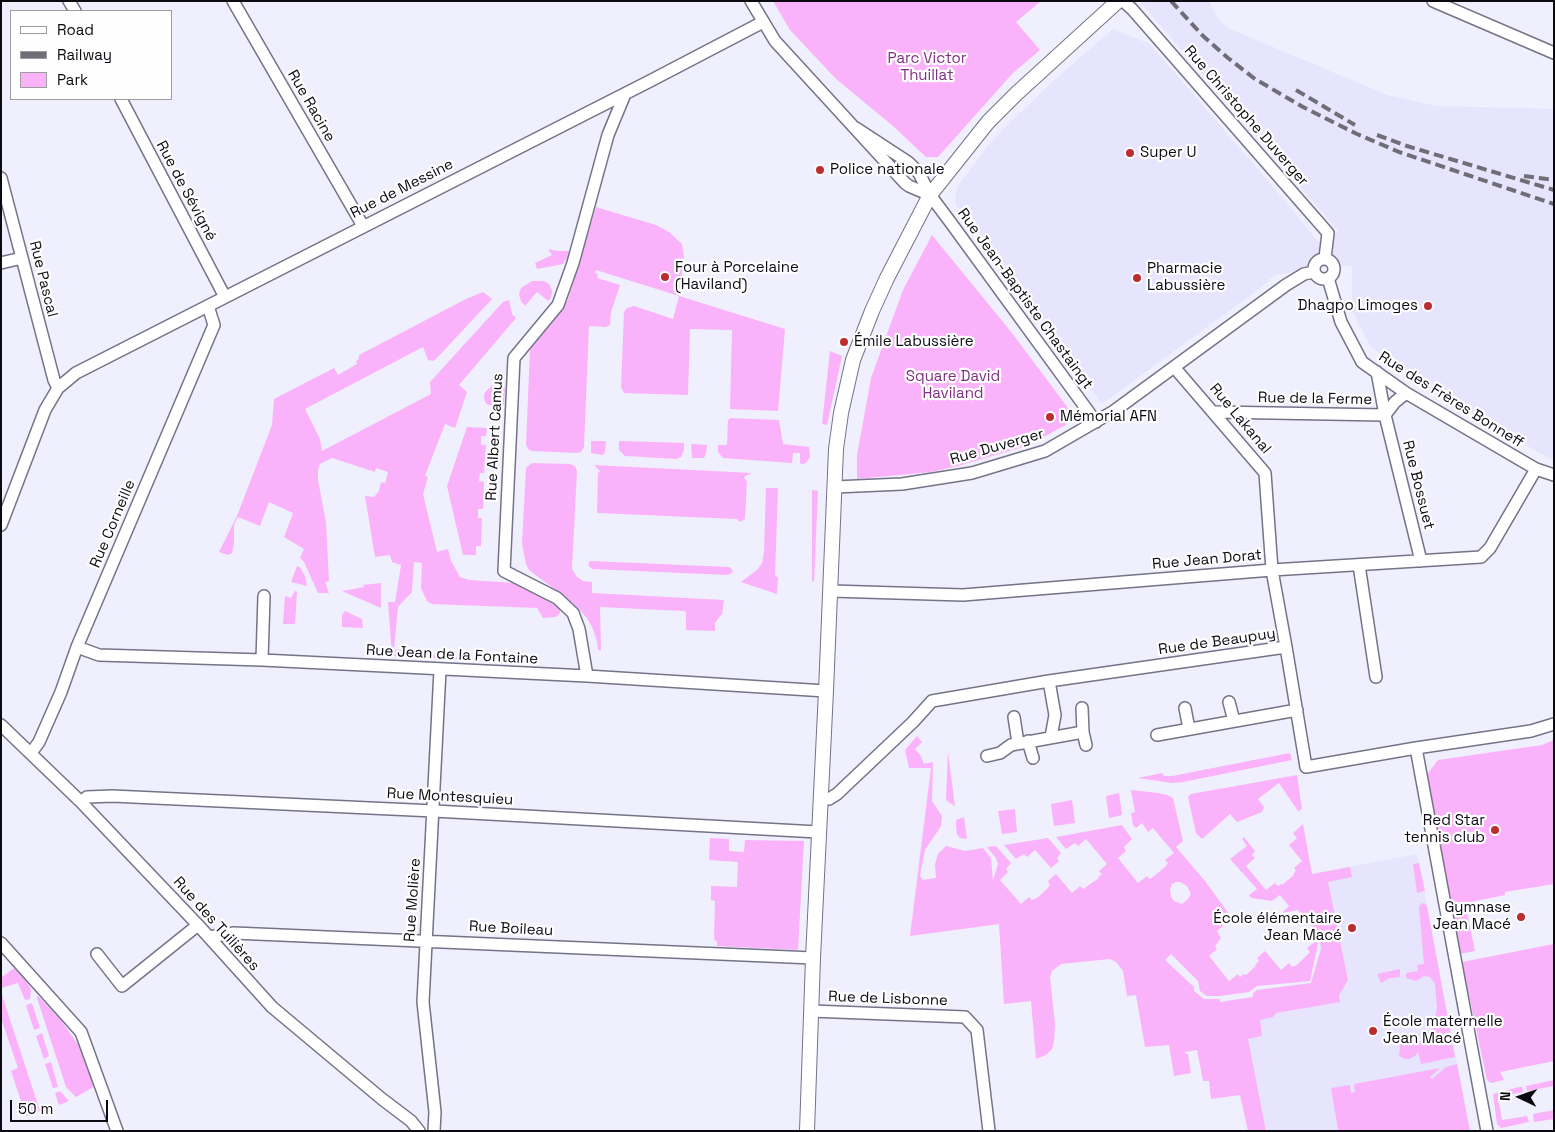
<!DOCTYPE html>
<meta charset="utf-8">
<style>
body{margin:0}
#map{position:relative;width:1555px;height:1132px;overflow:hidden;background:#f0effd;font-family:"Space Grotesk",sans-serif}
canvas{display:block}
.frame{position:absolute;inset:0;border:2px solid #0b0a11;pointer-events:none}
.legend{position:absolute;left:10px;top:10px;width:162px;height:90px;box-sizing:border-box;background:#fefefe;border:1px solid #9d9c9f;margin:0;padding:6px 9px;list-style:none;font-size:15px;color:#0b0a11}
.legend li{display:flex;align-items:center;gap:10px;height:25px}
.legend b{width:25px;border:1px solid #9d9c9f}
.north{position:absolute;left:1495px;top:1072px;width:50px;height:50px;-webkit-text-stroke:4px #fefefe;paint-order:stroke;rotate:273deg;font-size:14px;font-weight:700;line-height:20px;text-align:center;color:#0b0a11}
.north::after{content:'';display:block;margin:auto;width:18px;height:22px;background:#0b0a11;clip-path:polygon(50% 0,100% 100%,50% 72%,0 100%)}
.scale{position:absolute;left:10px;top:1100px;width:98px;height:22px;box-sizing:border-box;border:2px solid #0b0a11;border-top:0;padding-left:6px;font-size:15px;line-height:18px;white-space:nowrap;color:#0b0a11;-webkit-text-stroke:4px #fefefe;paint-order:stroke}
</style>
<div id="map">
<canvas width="1555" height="1132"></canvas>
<div class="frame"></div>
<ul class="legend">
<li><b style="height:6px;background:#fff"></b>Road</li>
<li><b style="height:6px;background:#6f6e78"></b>Railway</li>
<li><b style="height:14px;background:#fab3fa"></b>Park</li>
</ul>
<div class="north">N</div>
<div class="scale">50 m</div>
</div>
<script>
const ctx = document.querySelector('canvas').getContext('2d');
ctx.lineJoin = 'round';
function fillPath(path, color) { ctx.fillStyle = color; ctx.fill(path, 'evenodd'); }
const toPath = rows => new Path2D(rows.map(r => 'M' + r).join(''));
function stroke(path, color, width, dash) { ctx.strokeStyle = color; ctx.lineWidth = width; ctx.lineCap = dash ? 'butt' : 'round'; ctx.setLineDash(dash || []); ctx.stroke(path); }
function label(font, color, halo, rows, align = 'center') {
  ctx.font = font + ' "Space Grotesk",sans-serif'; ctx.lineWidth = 4.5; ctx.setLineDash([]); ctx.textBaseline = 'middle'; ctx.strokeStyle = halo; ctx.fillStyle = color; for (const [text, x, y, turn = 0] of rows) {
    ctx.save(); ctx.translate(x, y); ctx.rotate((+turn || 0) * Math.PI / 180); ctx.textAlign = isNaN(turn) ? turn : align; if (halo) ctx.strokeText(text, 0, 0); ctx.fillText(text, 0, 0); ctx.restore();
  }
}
const built = toPath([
 [1143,1,1209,1,1219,20,1228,28,1387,95,1436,106,1554,109,1554,459,1548,458,1424,385,1371,347,1352,311,1352,266,1324,267,1275,275,1256,291,1102,404,957,207,955,200,957,187,988,146,1002,130,1051,83,1113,29,1150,44,1292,209,1318,242,1339,232,1141,3],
 [1417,854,1470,1131,1248,1131,1220,1002,1310,988,1321,948,1312,874]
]);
const green = toPath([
 [773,1,1041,1,1016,22,1040,50,1012,74,938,157,926,157,893,126,836,79,790,30],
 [596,207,656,225,669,232,682,244,684,258,679,296,785,329,778,411,730,409,732,330,690,329,688,395,624,393,621,387,624,312,627,308,634,306,673,319,679,296,596,270,595,273,598,274,597,278,620,285,611,312,610,325,606,327,589,326,584,447,581,452,577,453,532,451,529,450,526,445,530,350,568,300],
 [932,235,1012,333,1068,408,1066,425,1026,446,958,466,931,472,857,479,857,455,871,378,903,290],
 [548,249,558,251,572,251,563,264,537,269,535,263,552,255],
 [532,281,544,281,549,284,552,290,551,298,548,301,537,292,525,306,521,301,519,295,521,288],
 [483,292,492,299,436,359,433,361,428,360,423,347,305,409,320,439,322,451,431,394,430,382,503,302,509,300,512,314,516,318,459,385,467,392,455,428,445,424,425,476,428,477,423,494,437,552,448,549,451,561,460,577,469,580,515,583,560,608,560,613,556,617,543,618,537,608,432,604,427,601,421,588,422,563,414,562,412,592,398,607,394,649,475,660,392,656,388,602,395,602,401,565,392,562,390,555,375,557,365,496,374,497,379,491,381,482,385,483,388,472,376,468,375,472,332,458,320,464,318,470,318,480,326,523,329,581,325,582,329,593,318,593,304,562,300,558,304,549,284,537,293,513,269,502,260,526,238,517,234,525,234,544,232,553,228,555,219,552,237,516,272,425,274,399,334,368,338,375,357,364,356,361,359,359,359,355,466,299],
 [830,351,842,356,827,425,822,424],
 [495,383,502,385,505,389,504,405,488,405,485,402,484,397,485,392],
 [730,418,779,420,783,444,809,447,810,457,806,463,802,464,800,463,800,453,793,453,792,463,723,458,718,452,718,445,727,445,728,420],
 [467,427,487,428,486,436,481,436,481,445,486,445,484,473,480,473,479,481,484,482,483,509,478,509,478,518,482,518,481,546,476,546,476,555,463,555,447,486],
 [591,441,606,441,605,452,603,455,591,453],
 [619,441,684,443,684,450,681,457,677,459,625,456,619,450],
 [691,444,707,445,706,453,704,458,692,458],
 [532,463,570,464,575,466,577,471,572,569,577,577,583,581,592,582,592,593,724,600,722,615,720,616,715,623,715,631,686,630,686,612,684,611,600,607,601,650,598,650,597,641,592,627,587,618,572,602,529,570,526,564,522,544,526,468],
 [594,465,752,473,744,477,747,482,745,519,740,522,737,519,597,513,598,473,600,471],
 [766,488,778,488,775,576,778,577,777,594,741,582,758,569,762,563,764,552],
 [812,490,818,491,814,582,812,581],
 [590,561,729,567,731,568,733,572,728,575,592,569,588,565],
 [297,566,300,567,305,576,307,586,291,582],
 [381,583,381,608,342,591,364,587,363,585],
 [295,591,297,592,295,624,283,624,285,596,291,598],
 [345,611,362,619,363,628,342,627,342,615],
 [917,736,922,742,915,749,921,756,924,764,933,762,932,801,942,816,941,826,925,850,920,876,923,880,936,878,935,864,938,854,946,846,965,851,983,848,991,858,993,880,998,864,996,858,987,847,996,846,1011,863,1006,869,1008,872,1000,880,1021,904,1029,897,1032,900,1037,898,1047,889,1050,885,1048,881,1056,874,1072,893,1080,886,1083,889,1099,878,1098,877,1102,874,1099,871,1107,864,1086,839,1078,846,1075,843,1066,849,1056,837,1122,825,1132,839,1124,847,1126,851,1118,858,1138,883,1147,876,1150,879,1154,876,1165,867,1168,863,1165,860,1174,853,1153,828,1148,832,1142,823,1136,828,1133,825,1131,813,1135,812,1131,790,1158,793,1167,795,1173,798,1183,841,1176,847,1205,881,1232,918,1217,931,1221,938,1215,946,1217,949,1209,956,1229,981,1238,974,1240,977,1244,974,1246,975,1256,966,1255,965,1259,961,1257,958,1265,951,1281,970,1289,963,1292,967,1297,965,1310,952,1307,948,1316,941,1318,944,1310,981,1257,986,1249,992,1220,996,1207,996,1200,991,1198,981,1171,954,1165,960,1194,987,1194,991,1204,999,1220,999,1220,1002,1253,997,1253,993,1257,990,1311,983,1321,949,1319,935,1298,910,1282,913,1289,906,1280,895,1272,901,1251,898,1249,895,1257,889,1230,859,1247,846,1242,839,1244,837,1255,851,1252,855,1255,858,1246,866,1266,890,1275,883,1278,886,1281,884,1282,885,1294,875,1293,874,1296,871,1294,868,1302,861,1289,845,1297,838,1293,833,1303,824,1312,874,1350,867,1352,877,1328,882,1348,980,1339,995,1340,1002,1276,1013,1273,1017,1260,1020,1262,1036,1248,1039,1266,1131,1248,1131,1240,1095,1211,1099,1209,1081,1203,1081,1197,1050,1185,1052,1186,1054,1188,1054,1191,1073,1174,1076,1169,1045,1145,1047,1136,995,1127,996,1123,971,1116,962,1110,959,1061,964,1052,971,1050,977,1055,1024,1054,1042,1052,1049,1046,1055,1036,1059,1031,1001,1004,1004,999,924,910,936,931,768,909,768,905,750],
 [1176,882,1180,882,1187,886,1191,894,1188,899,1182,904,1174,901,1171,897,1170,889,1172,884],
 [1554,740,1554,884,1505,892,1505,895,1465,903,1475,951,1459,954,1451,902,1426,776,1438,760,1542,745],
 [948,752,955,806,947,801,946,797],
 [1290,753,1292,760,1183,782,1172,783,1138,778,1162,773,1164,776,1172,776],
 [1297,775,1302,809,1298,811,1279,783,1258,799,1264,807,1262,812,1237,822,1230,814,1202,839,1196,833,1188,797,1191,794],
 [1119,793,1122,815,1109,818,1106,796],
 [1072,800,1075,823,1054,826,1051,804],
 [1015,809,1017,832,1002,834,998,811],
 [964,817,967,839,960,838,957,834,956,826,956,820],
 [710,838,729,839,729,851,744,852,745,840,804,841,798,950,717,946,717,942,714,939,715,901,711,900,711,886,737,887,738,862,709,860],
 [1048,838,1061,853,1057,858,1059,861,1051,868,1035,850,1027,857,1024,854,1016,859,1004,845],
 [1419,863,1425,891,1417,893,1413,864],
 [1424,903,1427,906,1455,1057,1421,1064,1418,1052,1415,1056,1409,1059,1405,1059,1399,1056,1401,1034,1408,1033,1414,1035,1419,1042,1424,1038,1433,1027,1437,1008,1435,984,1430,977,1424,976,1416,981,1406,978,1406,973,1418,971,1417,965,1424,964,1419,907,1421,904],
 [1554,944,1554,1061,1500,1072,1504,1080,1491,1083,1487,1080,1462,962],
 [14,968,26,981,31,989,30,999,25,1000,18,983,1,988,1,978],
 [1400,969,1400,977,1390,978,1381,983,1377,974],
 [1,992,40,1111,26,1116,11,1071,18,1068,1,1018],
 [38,996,61,1020,81,1049,95,1086,76,1097,66,1087,37,998],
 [32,1003,40,1028,34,1030,26,1005],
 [42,1033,49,1056,44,1059,36,1036],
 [51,1062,58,1087,53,1088,45,1064],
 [1457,1064,1470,1131,1336,1131,1338,1130,1331,1088,1350,1085,1351,1093,1355,1092,1354,1084,1440,1068,1430,1077,1432,1079,1446,1067],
 [1554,1080,1554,1086,1527,1091,1526,1086],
 [1519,1087,1522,1087,1523,1092,1498,1097,1502,1120,1527,1116,1529,1122,1501,1128,1497,1124,1493,1094],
 [60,1091,69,1101,59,1105,55,1093],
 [1554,1110,1554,1119,1534,1122,1533,1114]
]);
const minor = toPath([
 [69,1,75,11],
 [233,1,363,226],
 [751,1,775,41,905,183,909,186,930,195],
 [1123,1,1132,9,1328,233,1325,258],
 [1433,1,1554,53],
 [121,99,225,297],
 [856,128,908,162,919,173,930,195,951,223,1096,422],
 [1,178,54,380,58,388],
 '1314 269a10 10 0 1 1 20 0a10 10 0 1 1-20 0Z',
 [1,263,22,258],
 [1328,278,1341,322,1362,362,1406,393,1536,469,1554,475],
 [1174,367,1265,473,1272,570,1286,647],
 [1377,372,1385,415,1421,561],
 [1215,412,1385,415],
 [1385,415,1395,402,1406,393],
 [835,487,902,484,972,473,1045,451,1114,411,1286,285,1304,274,1314,272],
 [1,525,45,410,58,388,76,373,650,81,763,22],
 [1359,565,1376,677],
 [831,591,963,595,1272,570,1481,557,1490,548,1536,469],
 [77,647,99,655,262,660,587,676,826,691],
 [262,660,264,596],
 [587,676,579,629,573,613,557,598,504,571,514,358,558,305,573,263,608,135,625,94],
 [1049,681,1055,715,1051,737],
 [1229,702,1234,721],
 [1185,708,1189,729],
 [1014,717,1018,743],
 [1,725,81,802,198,925,272,1007,382,1099,411,1121,419,1131],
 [1083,732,1086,745],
 [1157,735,1297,710],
 [1028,741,1033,758],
 [1416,748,1487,1131],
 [31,753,39,742,61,692,77,647,214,325,208,306],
 [987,756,1000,753,1011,745,1083,732,1082,708],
 [821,799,829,799,837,794,913,722,932,701,1049,681,1286,647,1306,767,1416,748,1531,731,1554,724],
 [81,802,87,797,112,796,434,811,818,832],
 [209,937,234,933,813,958],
 [1,943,81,1032,117,1131],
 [97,954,122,986,198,925],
 [811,1011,965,1017,977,1030,989,1131],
 [434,1131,435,1112,423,1002,440,670]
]);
const tertiary = toPath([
 [807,1131,813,958,826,691,836,449,841,413,853,360,872,311,887,278,930,195,988,122,1016,94,1118,1]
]);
const rail = toPath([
 [1171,1,1203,36,1228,58,1255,79,1303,107,1357,134,1399,152,1554,204],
 [1296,90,1355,125],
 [1377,135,1407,146,1554,190],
 [1524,176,1554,180]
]);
const markers = [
 [1130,153,5,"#bc2d2f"],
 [820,170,5,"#bc2d2f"],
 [665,277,5,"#bc2d2f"],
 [1137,278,5,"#bc2d2f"],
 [1428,306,5,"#bc2d2f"],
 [844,342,5,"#bc2d2f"],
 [1050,417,5,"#bc2d2f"],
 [1495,830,5,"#bc2d2f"],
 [1521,917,5,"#bc2d2f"],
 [1352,928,5,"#bc2d2f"],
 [1373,1031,5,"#bc2d2f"]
];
const parkNames = [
 ["Parc Victor",927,59],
 ["Thuillat",927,76],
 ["Square David",953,377],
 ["Haviland",953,394]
];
const streetNames = [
 ["Rue Racine",311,106,60],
 ["Rue Christophe Duverger",1246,116,49],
 ["Rue de Messine",402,189,-27],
 ["Rue de Sévigné",186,191,62],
 ["Rue Pascal",43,279,76],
 ["Rue Jean-Baptiste Chastaingt",1025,299,54],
 ["Rue de la Ferme",1315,399,1],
 ["Rue des Frères Bonneff",1451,400,32],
 ["Rue Lakanal",1240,419,50],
 ["Rue Albert Camus",495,437,-87],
 ["Rue Duverger",997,447,-16],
 ["Rue Bossuet",1418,485,76],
 ["Rue Corneille",113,524,-67],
 ["Rue Jean Dorat",1207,560,-5],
 ["Rue de Beaupuy",1217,642,-8],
 ["Rue Jean de la Fontaine",452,655,3],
 ["Rue Montesquieu",450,797,3],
 ["Rue Molière",413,900,-86],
 ["Rue des Tuilières",216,924,48],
 ["Rue Boileau",511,929,3],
 ["Rue de Lisbonne",888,999,2]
];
const poiNames = [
 ["Super U",1140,153],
 ["Police nationale",830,170],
 ["Four à Porcelaine",675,268],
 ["(Haviland)",675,285],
 ["Pharmacie",1147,269],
 ["Labussière",1147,286],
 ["Dhagpo Limoges",1418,306,"right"],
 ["Émile Labussière",854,342],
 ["Mémorial AFN",1060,417],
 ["Red Star",1485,821,"right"],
 ["tennis club",1485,838,"right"],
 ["Gymnase",1511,908,"right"],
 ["Jean Macé",1511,925,"right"],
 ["École élémentaire",1342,919,"right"],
 ["Jean Macé",1342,936,"right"],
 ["École maternelle",1383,1022],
 ["Jean Macé",1383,1039]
];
fillPath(built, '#e6e5fd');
fillPath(green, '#fab3fa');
stroke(minor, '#747387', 14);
stroke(tertiary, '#747387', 16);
stroke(minor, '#fff', 11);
stroke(tertiary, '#fff', 14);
stroke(rail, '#6f6e78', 4, [10, 5]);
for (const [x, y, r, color] of markers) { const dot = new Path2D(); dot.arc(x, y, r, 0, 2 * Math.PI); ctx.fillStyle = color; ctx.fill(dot); stroke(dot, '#fefefe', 2); }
label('15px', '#812f83', '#fefefe', parkNames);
label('15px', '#0b0a11', '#fefefe', streetNames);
label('15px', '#0b0a11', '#fefefe', poiNames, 'left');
</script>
